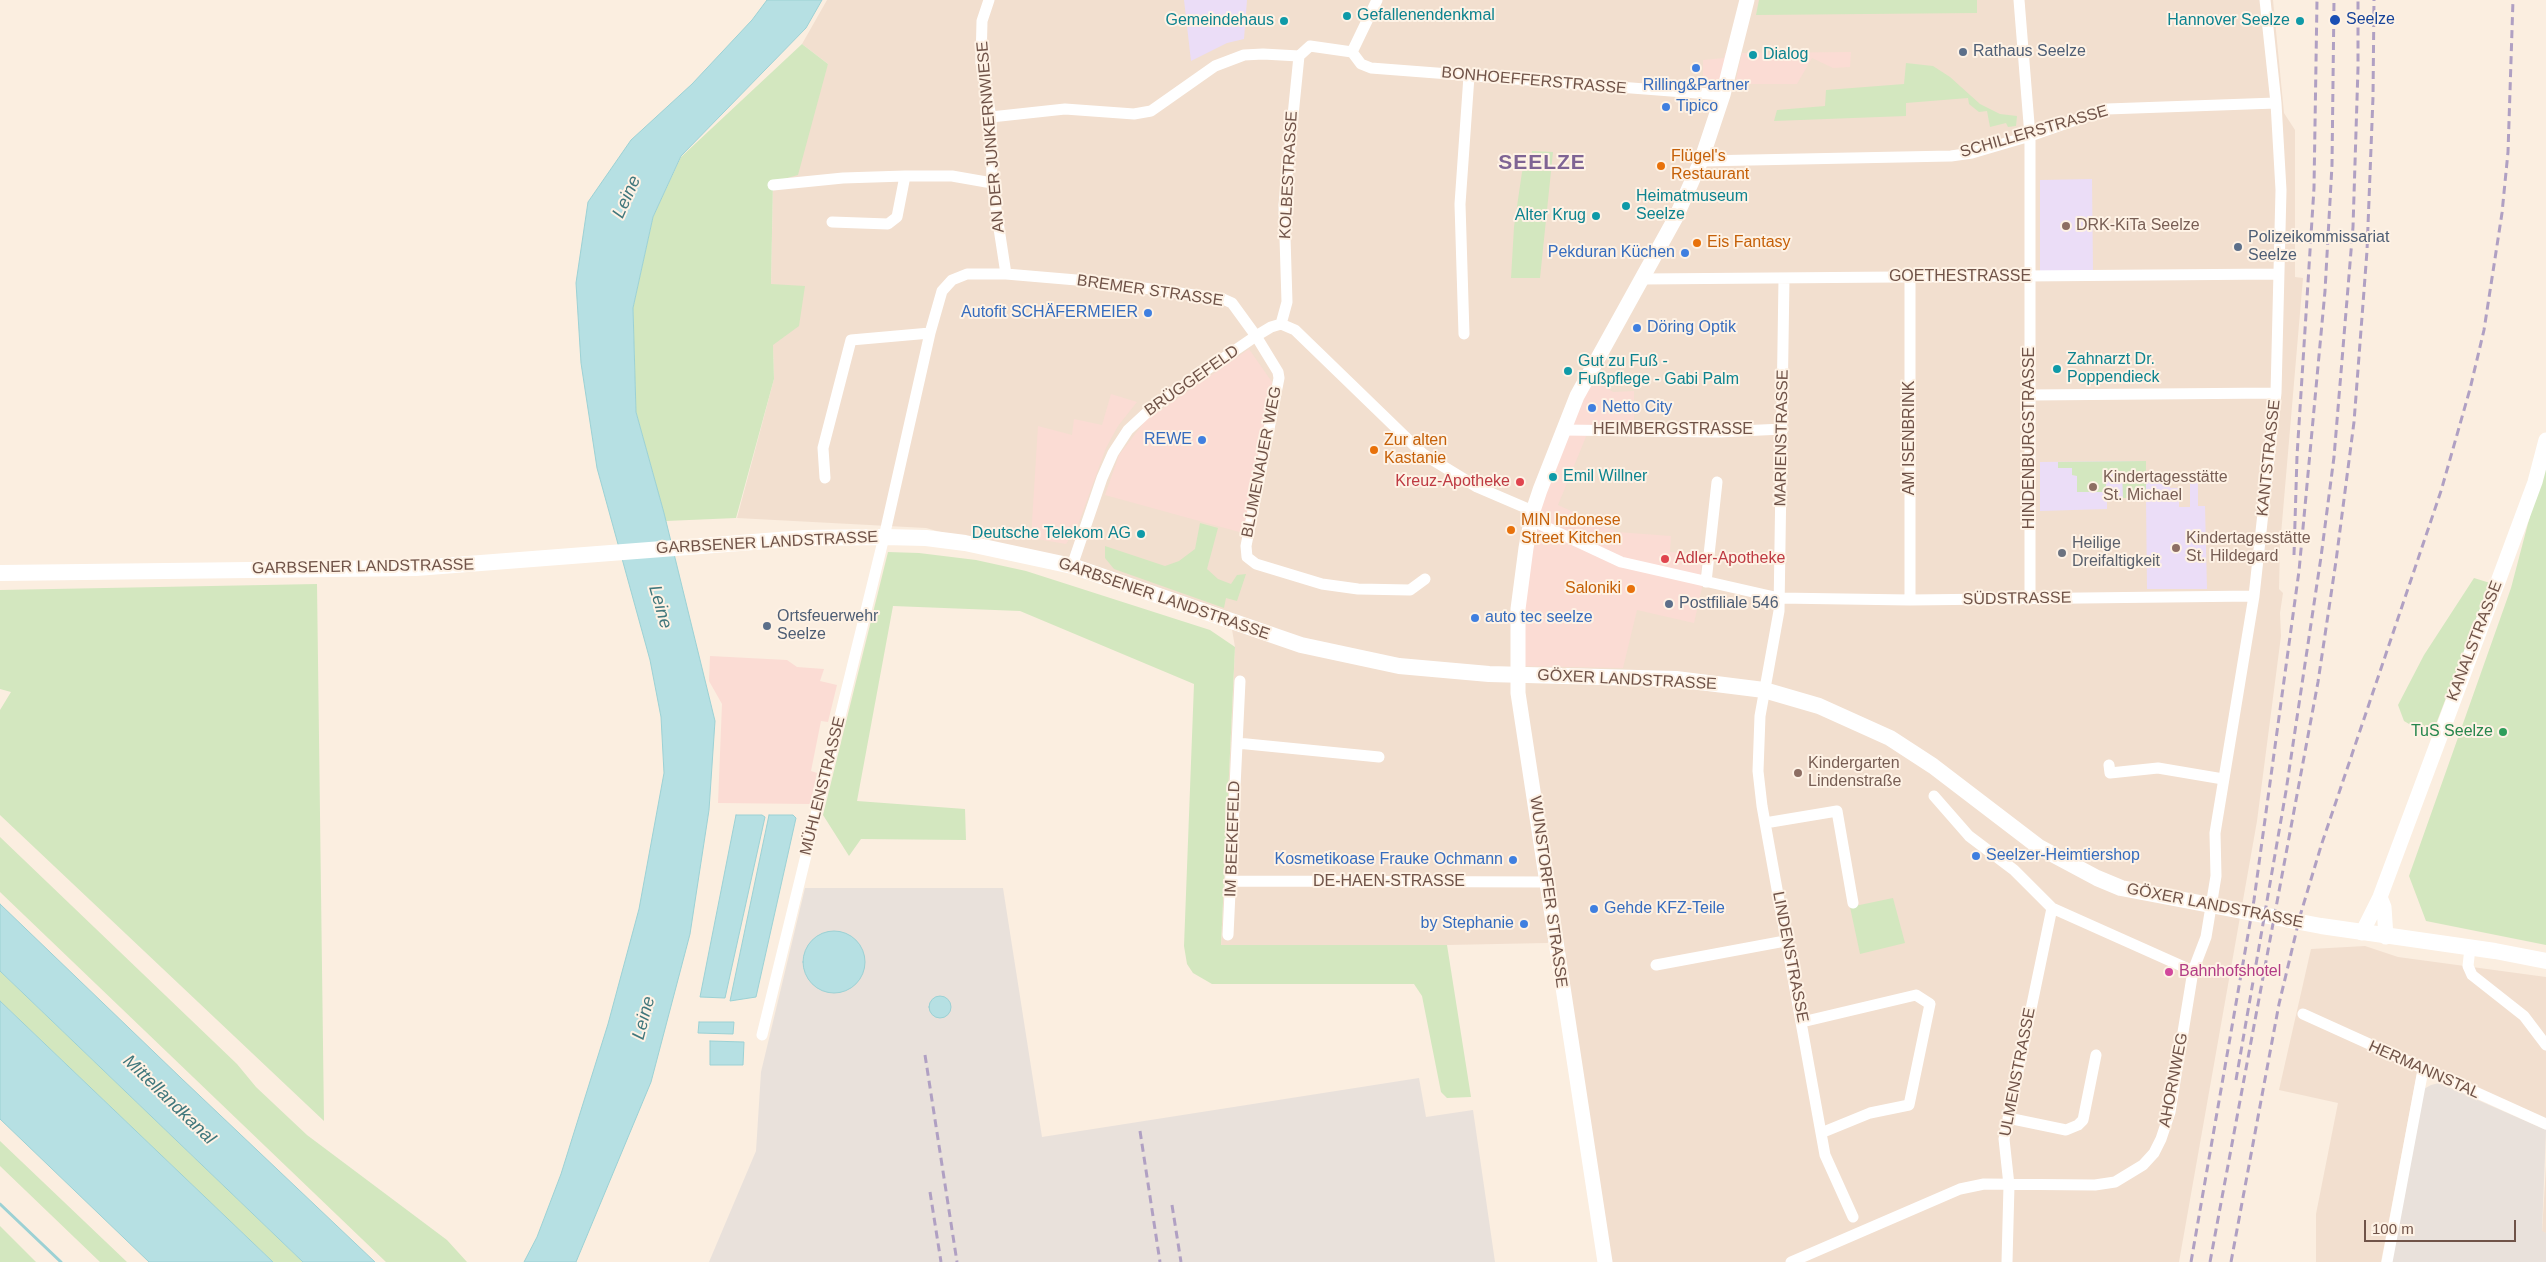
<!DOCTYPE html>
<meta charset="utf-8">
<style>
body{margin:0}
#map{position:relative;width:2546px;height:1262px;overflow:hidden;background:#fbeee0;font-family:Arial,sans-serif}
canvas{display:block}
.scale{position:absolute;left:2364px;top:1220px;width:152px;height:22px;box-sizing:border-box;border:2px solid #705348;border-top:0;padding-left:6px;font-size:15px;line-height:18px;white-space:nowrap;color:#705348;-webkit-text-stroke:4px #fef2e5;paint-order:stroke}
</style>
<div id="map">
<canvas width="2546" height="1262"></canvas>
<div class="scale">100 m</div>
</div>
<script>
const ctx = document.querySelector('canvas').getContext('2d');
ctx.lineJoin = 'round';
function fillPath(path, color) { ctx.fillStyle = color; ctx.fill(path, 'evenodd'); }
const toPath = rows => new Path2D(rows.map(r => 'M' + r).join(''));
function stroke(path, color, width, dash) { ctx.strokeStyle = color; ctx.lineWidth = width; ctx.lineCap = dash ? 'butt' : 'round'; ctx.setLineDash(dash || []); ctx.stroke(path); }
function label(font, color, halo, rows, align = 'center') {
  ctx.font = font + ' Arial,sans-serif'; ctx.lineWidth = 4; ctx.setLineDash([]); ctx.textBaseline = 'middle'; ctx.strokeStyle = halo; ctx.fillStyle = color; for (const [text, x, y, turn = 0] of rows) {
    ctx.save(); ctx.translate(x, y); ctx.rotate((+turn || 0) * Math.PI / 180); ctx.textAlign = isNaN(turn) ? turn : align; if (halo) ctx.strokeText(text, 0, 0); ctx.fillText(text, 0, 0); ctx.restore();
  }
}
const residential = toPath([
 [827,0,2273,0,2284,113,2295,130,2295,277,2303,278,2280,546,2279,589,2283,593,2280,613,2281,636,2257,821,2179,1262,1610,1262,1561,939,1547,943,1447,945,1221,946,1235,647,1229,612,926,528,737,518,774,379,771,284,773,182,828,64,802,44],
 [2365,946,2398,957,2546,977,2546,1122,2419,1063,2381,1262,2316,1262,2316,1214,2338,1103,2279,1090,2311,949],
 [2546,1166,2546,1233,2542,1232]
]);
const commercial = toPath([
 [1851,52,1850,67,1833,68,1812,58,1797,84,1735,84,1742,53],
 [1725,53,1729,53,1722,84,1703,84,1703,60,1724,58],
 [1249,349,1272,382,1243,533,1105,495,1119,455,1145,421],
 [1588,376,1613,392,1634,391,1634,426,1590,427,1558,505,1617,532,1671,536,1670,552,1702,556,1700,579,1703,583,1694,623,1637,610,1623,668,1517,666,1526,548],
 [1111,394,1137,402,1118,426,1106,448,1078,525,1066,544,1031,538,1038,426,1072,435,1074,419,1102,425],
 [710,656,787,660,797,667,824,669,820,681,837,685,828,722,821,721,811,771,817,773,810,804,718,803,722,704,709,681]
]);
const industrial = toPath([
 [805,888,1003,888,1042,1137,1419,1078,1426,1117,1473,1110,1495,1262,709,1262,756,1151,761,1072],
 [2439,1083,2546,1130,2542,1231,2546,1233,2546,1262,2389,1262,2422,1090,2431,1085]
]);
const education = toPath([
 [1184,0,1247,0,1244,39,1227,43,1191,61],
 [2092,179,2093,272,2040,272,2040,180],
 [2146,461,2146,476,2170,477,2170,488,2179,488,2179,507,2190,507,2190,477,2198,477,2198,506,2205,506,2207,589,2147,589,2146,498,2107,498,2107,509,2040,511,2040,462]
]);
const green = toPath([
 [1759,0,1977,0,1977,13,1756,15],
 [802,44,828,64,798,175,773,182,771,284,805,286,799,326,773,345,774,379,736,518,666,521,636,412,633,308,653,217,681,157],
 [1906,63,1933,66,1950,77,1980,104,2000,114,2017,116,2016,126,2008,127,2006,123,1990,127,1987,111,1979,112,1969,104,1968,98,1906,103,1906,116,1774,121,1777,110,1825,106,1826,90,1904,84],
 [1532,151,1553,152,1540,278,1511,278,1514,227,1522,172,1526,166,1530,166],
 [2546,455,2546,945,2426,921,2409,876,2511,588],
 [2146,461,2146,498,2123,498,2122,471,2110,471,2110,477,2106,478,2106,492,2077,492,2077,476,2072,475,2072,468,2058,468,2058,462],
 [1200,523,1218,528,1207,569,1218,579,1231,584,1237,575,1246,574,1237,601,1226,598,1224,608,1114,569,1105,558,1105,546,1165,566,1179,561,1195,549],
 [888,552,919,553,976,560,1026,571,1210,630,1235,647,1221,945,1447,945,1471,1097,1447,1098,1441,1092,1422,996,1414,984,1212,984,1193,973,1187,964,1184,946,1194,684,1020,611,893,606,857,801,965,809,966,840,861,839,849,856,823,815],
 [2474,578,2490,583,2431,737,2404,721,2398,705,2424,655],
 [317,584,324,1121,0,815,0,710,11,692,0,689,0,590],
 [0,837,237,1064,256,1087,307,1135,447,1240,467,1262,386,1262,0,892],
 [1893,898,1905,943,1860,954,1850,907],
 [0,971,303,1262,273,1262,0,1001],
 [0,1141,127,1262,100,1262,0,1166],
 [0,1226,36,1262,0,1262]
]);
const water = toPath([
 [767,0,822,0,806,28,681,156,653,217,633,308,636,412,664,513,715,721,709,810,690,934,651,1082,576,1262,524,1262,537,1237,561,1174,608,1024,639,909,664,773,661,717,650,660,597,468,581,363,576,283,588,202,631,140,692,84,752,20,767,0],
 [736,815,762,815,765,817,725,998,700,997,736,815],
 [769,815,793,815,796,818,756,997,730,1001,769,815],
 [0,904,181,1078,375,1262,303,1262,0,971,0,904],
 '803 962a31 31 0 1 1 62 0a31 31 0 1 1-62 0Z',
 '929 1007a11 11 0 1 1 22 0a11 11 0 1 1-22 0Z',
 [0,1001,273,1262,149,1262,0,1119,0,1001],
 [699,1022,734,1022,733,1034,698,1033,699,1022],
 [710,1041,744,1042,743,1065,710,1065,710,1041]
]);
const stream = toPath([
 [0,1204,61,1262]
]);
const minor = toPath([
 [989,0,982,21,981,63,991,117,992,183,1006,274],
 [2019,0,2030,136,2030,599],
 [1352,52,1361,64,1371,68,1723,95],
 [1352,52,1377,0],
 [991,117,1065,109,1134,114,1151,111,1215,66,1244,55,1263,54,1299,56,1310,46,1352,52],
 [1701,161,1951,156,1972,153,2030,136,2107,109,2276,103],
 [773,185,843,178,905,176,952,176,992,183],
 [832,222,888,224,897,217,905,176],
 [1784,278,1779,611,1760,716,1758,771,1762,806,1821,1133,1825,1155,1853,1217],
 [1643,279,2278,274],
 [1281,324,1287,302,1284,205,1299,56],
 [1464,334,1460,204,1469,76],
 [2030,395,2276,393],
 [1563,430,1718,432,1783,429],
 [825,478,823,448,851,340,930,333],
 [1531,520,1621,562,1779,598,1910,600,2254,596],
 [1072,566,1102,478,1113,453,1128,430,1155,405,1256,336,1278,372,1279,378,1246,546,1247,557,1256,564,1322,584,1358,589,1410,590,1425,579],
 [1706,582,1717,482],
 [1910,600,1910,277],
 [1237,743,1379,757],
 [2109,765,2110,773,2158,768,2223,779],
 [1934,796,1969,836,2014,870,2052,908,2193,971],
 [1765,823,1837,811,1853,903],
 [1232,881,1547,882],
 [1228,935,1240,681],
 [2470,948,2468,966,2472,975,2524,1016,2546,1045],
 [1656,965,1785,941],
 [2303,1014,2546,1124],
 [1802,1022,1916,995,1930,1004,1909,1105,1870,1113,1821,1133],
 [762,1035,884,537,930,333,942,291,952,280,967,274,1006,274,1100,282,1223,299,1232,303,1256,336,1271,327,1281,324,1295,330,1423,454,1477,487,1533,511],
 [2008,1118,2066,1130,2078,1125,2083,1120,2096,1055],
 [1791,1262,1960,1189,1984,1184,2095,1185,2115,1182,2143,1165,2154,1153,2161,1139,2170,1112,2193,971,2206,937,2216,876,2215,833,2254,596,2276,393,2281,190,2276,103,2265,0],
 [2007,1262,2009,1185,2004,1139,2052,908],
 [2387,1262,2423,1070]
]);
const tertiary = toPath([
 [2380,897,2384,907,2386,937],
 [2362,933,2380,897,2499,579,2535,482,2546,440],
 [1605,1262,1518,693,1518,609,1526,548,1533,511,1540,490,1577,396,1676,217,1701,161,1723,95,1747,0]
]);
const secondary = toPath([
 [0,573,416,568,805,538,884,537,926,538,965,543,1072,566,1301,645,1399,666,1489,674,1676,679,1764,690,1819,706,1890,738,1933,766,2039,847,2097,878,2121,888,2321,926,2495,951,2546,961]
]);
const rail = toPath([
 [2294,555,2297,456,2314,188,2317,0],
 [925,1055,957,1262],
 [2236,1080,2286,791,2321,557,2334,457,2353,227,2358,68,2358,0],
 [1140,1131,1160,1262],
 [930,1192,941,1262],
 [1172,1205,1181,1262],
 [2191,1262,2254,900,2299,571,2325,291,2332,165,2334,0],
 [2210,1262,2318,682,2336,561,2354,422,2367,251,2373,97,2374,0],
 [2231,1262,2279,1004,2300,916,2321,846,2441,491,2470,389,2484,330,2502,213,2508,152,2513,0]
]);
const markers = [
 [1347,16,5,"#0f9aa8"],
 [2335,20,6,"#1a4fb4"],
 [1284,21,5,"#0f9aa8"],
 [2300,21,5,"#0f9aa8"],
 [1963,52,5,"#5c6f8a"],
 [1753,55,5,"#0f9aa8"],
 [1696,68,5,"#3f7fe0"],
 [1666,107,5,"#3f7fe0"],
 [1661,166,5,"#e8710a"],
 [1626,206,5,"#0f9aa8"],
 [1596,216,5,"#0f9aa8"],
 [2066,226,5,"#8d6e63"],
 [1697,243,5,"#e8710a"],
 [2238,247,5,"#5c6f8a"],
 [1685,253,5,"#3f7fe0"],
 [1148,313,5,"#3f7fe0"],
 [1637,328,5,"#3f7fe0"],
 [2057,369,5,"#0f9aa8"],
 [1568,371,5,"#0f9aa8"],
 [1592,408,5,"#3f7fe0"],
 [1202,440,5,"#3f7fe0"],
 [1374,450,5,"#e8710a"],
 [1553,477,5,"#0f9aa8"],
 [1520,482,5,"#e0444e"],
 [2093,487,5,"#8d6e63"],
 [1511,530,5,"#e8710a"],
 [1141,534,5,"#0f9aa8"],
 [2176,548,5,"#8d6e63"],
 [2062,553,5,"#6b7280"],
 [1665,559,5,"#e0444e"],
 [1631,589,5,"#e8710a"],
 [1669,604,5,"#5c6f8a"],
 [1475,618,5,"#3f7fe0"],
 [767,626,5,"#5c6f8a"],
 [2503,732,5,"#2e9e5b"],
 [1798,773,5,"#8d6e63"],
 [1976,856,5,"#3f7fe0"],
 [1513,860,5,"#3f7fe0"],
 [1594,909,5,"#3f7fe0"],
 [1524,924,5,"#3f7fe0"],
 [2169,972,5,"#d1479c"]
];
const cultureNames = [
 ["Gefallenendenkmal",1357,16],
 ["Gemeindehaus",1274,21,"right"],
 ["Hannover Seelze",2290,21,"right"],
 ["Dialog",1763,55],
 ["Heimatmuseum",1636,197],
 ["Seelze",1636,215],
 ["Alter Krug",1586,216,"right"],
 ["Zahnarzt Dr.",2067,360],
 ["Poppendieck",2067,378],
 ["Gut zu Fuß -",1578,362],
 ["Fußpflege - Gabi Palm",1578,380],
 ["Emil Willner",1563,477],
 ["Deutsche Telekom AG",1131,534,"right"]
];
const transitNames = [
 ["Seelze",2346,20]
];
const serviceNames = [
 ["Rathaus Seelze",1973,52],
 ["Polizeikommissariat",2248,238],
 ["Seelze",2248,256],
 ["Postfiliale 546",1679,604],
 ["Ortsfeuerwehr",777,617],
 ["Seelze",777,635]
];
const streetNames = [
 ["BONHOEFFERSTRASSE",1534,81,5],
 ["SCHILLERSTRASSE",2034,132,-16],
 ["AN DER JUNKERNWIESE",991,137,-95],
 ["KOLBESTRASSE",1289,175,-87],
 ["GOETHESTRASSE",1960,277],
 ["BREMER STRASSE",1150,291,8],
 ["BRÜGGEFELD",1192,381,-35],
 ["HEIMBERGSTRASSE",1673,430],
 ["MARIENSTRASSE",1782,438,-89],
 ["AM ISENBRINK",1910,438,-90],
 ["HINDENBURGSTRASSE",2030,438,-90],
 ["KANTSTRASSE",2269,458,-84],
 ["BLUMENAUER WEG",1262,462,-79],
 ["GARBSENER LANDSTRASSE",767,543,-3],
 ["GARBSENER LANDSTRASSE",363,567,-1],
 ["GARBSENER LANDSTRASSE",1164,599,19],
 ["SÜDSTRASSE",2017,599,-1],
 ["KANALSTRASSE",2475,641,-69],
 ["GÖXER LANDSTRASSE",1627,680,3],
 ["MÜHLENSTRASSE",823,786,-76],
 ["IM BEEKEFELD",1233,839,-88],
 ["DE-HAEN-STRASSE",1389,882],
 ["WUNSTORFER STRASSE",1548,892,82],
 ["GÖXER LANDSTRASSE",2215,906,11],
 ["LINDENSTRASSE",1790,957,79],
 ["HERMANNSTAL",2424,1070,24],
 ["ULMENSTRASSE",2018,1072,-79],
 ["AHORNWEG",2174,1080,-79]
];
const shopNames = [
 ["Rilling&Partner",1696,86,"center"],
 ["Tipico",1676,107],
 ["Pekduran Küchen",1675,253,"right"],
 ["Autofit SCHÄFERMEIER",1138,313,"right"],
 ["Döring Optik",1647,328],
 ["Netto City",1602,408],
 ["REWE",1192,440,"right"],
 ["auto tec seelze",1485,618],
 ["Seelzer-Heimtiershop",1986,856],
 ["Kosmetikoase Frauke Ochmann",1503,860,"right"],
 ["Gehde KFZ-Teile",1604,909],
 ["by Stephanie",1514,924,"right"]
];
const foodNames = [
 ["Flügel's",1671,157],
 ["Restaurant",1671,175],
 ["Eis Fantasy",1707,243],
 ["Zur alten",1384,441],
 ["Kastanie",1384,459],
 ["MIN Indonese",1521,521],
 ["Street Kitchen",1521,539],
 ["Saloniki",1621,589,"right"]
];
const educationNames = [
 ["DRK-KiTa Seelze",2076,226],
 ["Kindertagesstätte",2103,478],
 ["St. Michael",2103,496],
 ["Kindertagesstätte",2186,539],
 ["St. Hildegard",2186,557],
 ["Kindergarten",1808,764],
 ["Lindenstraße",1808,782]
];
const healthNames = [
 ["Kreuz-Apotheke",1510,482],
 ["Adler-Apotheke",1675,559,"left"]
];
const worshipNames = [
 ["Heilige",2072,544],
 ["Dreifaltigkeit",2072,562]
];
const leisureNames = [
 ["TuS Seelze",2493,732]
];
const hotelNames = [
 ["Bahnhofshotel",2179,972]
];
const waterNames = [
 ["Leine",627,197,-66],
 ["Leine",660,607,74],
 ["Leine",644,1018,-75],
 ["Mittellandkanal",169,1100,44]
];
const districtNames = [
 ["SEELZE",1542,163]
];
fillPath(residential, '#f2dfcf');
fillPath(commercial, '#fbdcd4');
fillPath(industrial, '#e9e1db');
fillPath(education, '#ebddf7');
fillPath(green, '#d3e7bf');
fillPath(water, '#b6e0e3');
stroke(water, '#9cd1d4', 1);
stroke(stream, '#9cd1d4', 3);
stroke(minor, '#fff', 11);
stroke(tertiary, '#fff', 15);
stroke(secondary, '#fff', 16);
stroke(rail, '#b0a0c3', 3, [8, 5]);
for (const [x, y, r, color] of markers) { const dot = new Path2D(); dot.arc(x, y, r, 0, 2 * Math.PI); ctx.fillStyle = color; ctx.fill(dot); stroke(dot, '#fef2e5', 2); }
label('16px', '#0d838f', '#fef2e5', cultureNames, 'left');
label('16px', '#164399', '#fef2e5', transitNames, 'left');
label('16px', '#4e5e75', '#fef2e5', serviceNames, 'left');
label('16px', '#705348', '#fef2e5', streetNames);
label('16px', '#366cbe', '#fef2e5', shopNames, 'left');
label('16px', '#c56008', '#fef2e5', foodNames, 'left');
label('16px', '#785e54', '#fef2e5', educationNames, 'left');
label('16px', '#be3a42', '#fef2e5', healthNames, 'right');
label('16px', '#5b616d', '#fef2e5', worshipNames, 'left');
label('16px', '#27864d', '#fef2e5', leisureNames, 'right');
label('16px', '#b23c85', '#fef2e5', hotelNames, 'left');
label('italic 18px', '#40777c', '#fef2e5', waterNames);
ctx.letterSpacing = '1px';
label('bold 21px', '#7f6494', '#fef2e5', districtNames);
ctx.letterSpacing = '0px';
</script>
